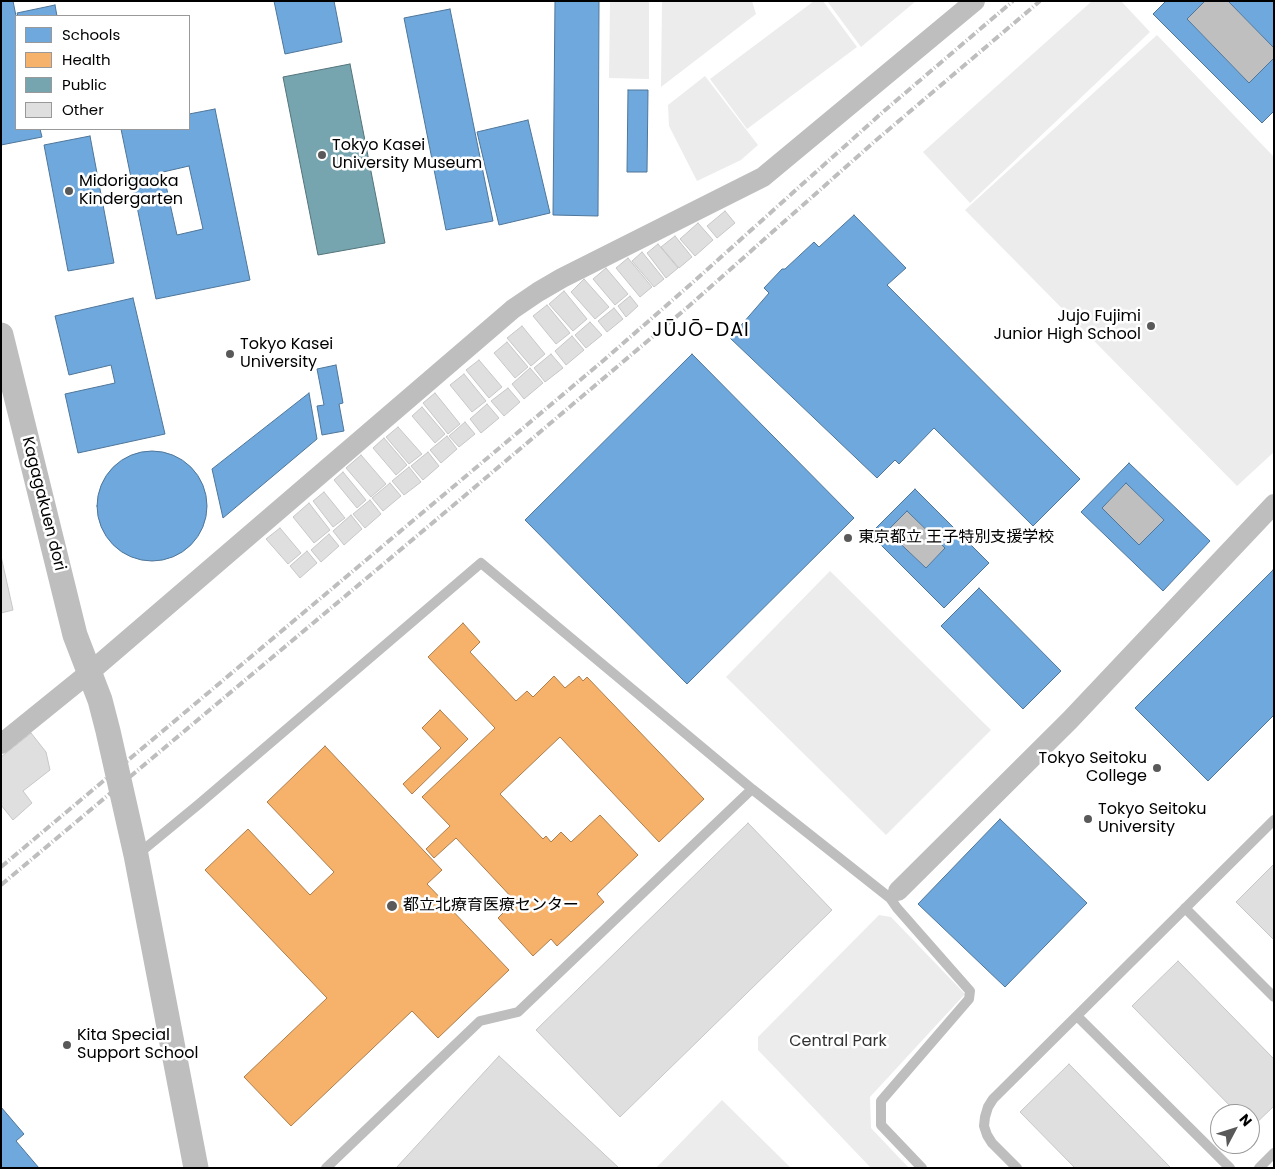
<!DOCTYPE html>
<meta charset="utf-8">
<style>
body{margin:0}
#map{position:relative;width:1275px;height:1169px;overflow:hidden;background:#fff;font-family:Poppins,sans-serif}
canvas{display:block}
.frame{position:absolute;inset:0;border:2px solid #000;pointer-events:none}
.legend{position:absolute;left:15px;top:15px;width:175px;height:115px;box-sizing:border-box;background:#fff;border:1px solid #999;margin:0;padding:6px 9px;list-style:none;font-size:15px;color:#000}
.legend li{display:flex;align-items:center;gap:10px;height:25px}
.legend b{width:25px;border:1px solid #999}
.north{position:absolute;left:1210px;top:1104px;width:50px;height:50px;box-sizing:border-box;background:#fff;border:1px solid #999;border-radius:50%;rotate:50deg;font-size:14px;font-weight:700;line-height:20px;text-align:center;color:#000}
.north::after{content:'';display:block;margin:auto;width:18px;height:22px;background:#595959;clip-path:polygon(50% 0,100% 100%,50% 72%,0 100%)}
</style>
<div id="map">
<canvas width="1275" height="1169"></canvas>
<div class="frame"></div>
<ul class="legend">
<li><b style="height:14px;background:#6fa8dc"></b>Schools</li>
<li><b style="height:14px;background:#f6b26b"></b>Health</li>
<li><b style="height:14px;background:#76a5af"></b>Public</li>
<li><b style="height:14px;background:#dfdfdf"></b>Other</li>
</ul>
<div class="north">N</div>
</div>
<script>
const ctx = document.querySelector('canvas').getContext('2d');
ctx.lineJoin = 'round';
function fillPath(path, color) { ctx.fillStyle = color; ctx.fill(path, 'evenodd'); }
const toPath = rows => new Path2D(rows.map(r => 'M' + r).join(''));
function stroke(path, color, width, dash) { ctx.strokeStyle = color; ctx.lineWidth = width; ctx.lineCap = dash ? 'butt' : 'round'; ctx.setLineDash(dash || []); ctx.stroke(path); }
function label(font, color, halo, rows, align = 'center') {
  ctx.font = font + ' Poppins,"Noto Sans JP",sans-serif'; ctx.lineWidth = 5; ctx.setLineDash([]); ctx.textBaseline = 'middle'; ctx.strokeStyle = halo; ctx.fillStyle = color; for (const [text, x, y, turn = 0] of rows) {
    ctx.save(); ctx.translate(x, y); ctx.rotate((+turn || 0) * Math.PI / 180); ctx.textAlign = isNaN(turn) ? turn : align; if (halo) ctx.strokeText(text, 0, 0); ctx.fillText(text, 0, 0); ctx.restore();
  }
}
const green = toPath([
 [610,1,649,1,649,79,609,78],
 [662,1,752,1,756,14,661,87],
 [814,1,823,1,857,47,747,129,710,79],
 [827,1,916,1,861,47],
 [1092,1,1121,1,1150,32,970,203,923,152],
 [1157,35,1274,157,1274,452,1237,486,965,210],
 [705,76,758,145,741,160,697,181,669,126,668,105],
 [830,571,991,730,886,835,726,677],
 [879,915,891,917,965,994,870,1097,871,1128,909,1168,871,1168,758,1050,758,1037],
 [722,1100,791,1168,656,1168]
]);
const water = toPath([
 [1205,1,1228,1,1274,48,1274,58,1249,83,1187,19],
 [1126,483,1164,520,1139,545,1102,508],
 [907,511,945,548,926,568,887,531]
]);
const schools = toPath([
 [1,1,13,1,16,16,16,129,40,129,42,137,1,145,1,1],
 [274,1,334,1,342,42,285,54,274,1],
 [555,1,599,1,598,216,553,215,555,1],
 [1166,1,1205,1,1187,19,1249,83,1274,58,1274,111,1262,123,1153,14,1166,1],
 [1228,1,1274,1,1274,48,1228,1],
 [55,5,57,16,18,16,17,13,55,5],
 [450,9,493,221,446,230,404,18,450,9],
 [628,90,648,90,647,172,627,172,628,90],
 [215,109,250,280,156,299,121,129,189,129,189,114,215,109],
 [189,166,203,229,177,235,163,172,189,166],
 [528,120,550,213,499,225,477,132,528,120],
 [90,136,114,263,68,271,44,145,90,136],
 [854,215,906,268,887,285,1080,479,1033,526,934,428,899,464,895,460,877,478,730,338,769,293,764,288,782,269,785,269,814,242,819,247,854,215],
 [133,298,165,434,78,453,65,394,115,383,111,365,69,375,55,316,133,298],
 [692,354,854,518,687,684,525,520,692,354],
 [336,365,343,403,339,404,344,431,322,435,317,406,324,405,317,369,336,365],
 [309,393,317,439,223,518,212,469,309,393],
 '97 506a55 55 0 1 1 110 0a55 55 0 1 1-110 0Z',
 [1129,463,1210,541,1163,591,1081,512,1129,463],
 [1126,483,1164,520,1139,545,1102,508,1126,483],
 [915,489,989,563,944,608,870,534,915,489],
 [907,511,945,548,926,568,887,531,907,511],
 [1273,570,1274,571,1274,715,1208,781,1135,708,1273,570],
 [979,588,1061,671,1023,709,941,626,979,588],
 [1000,819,1087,903,1005,987,918,904,1000,819],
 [1,1107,24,1134,16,1141,39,1168,1,1168,1,1107]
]);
const health = toPath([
 [463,623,480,642,470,652,516,701,527,691,533,697,554,676,565,688,579,676,583,681,587,677,704,799,659,842,560,737,500,794,543,839,546,836,551,842,561,832,571,842,600,815,638,855,597,894,604,902,557,946,551,939,533,956,498,918,515,901,456,838,434,858,426,849,450,826,422,797,495,728,428,657,463,623],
 [440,710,468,739,412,794,403,784,441,748,422,728,440,710],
 [325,746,442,870,427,884,509,970,438,1038,412,1011,291,1126,244,1077,327,998,205,870,248,829,310,895,334,872,267,802,325,746]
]);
const public = toPath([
 [350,64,385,243,318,255,283,77,350,64]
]);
const building = toPath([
 [725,211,735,223,717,238,707,226,725,211],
 [698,223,713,240,695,256,680,239,698,223],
 [675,236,692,257,679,268,661,247,675,236],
 [658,244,678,268,666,278,647,253,658,244],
 [642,252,664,279,654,287,632,261,642,252],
 [628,258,652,287,640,297,616,268,628,258],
 [606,268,628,294,615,305,593,279,606,268],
 [584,279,609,307,595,319,571,292,584,279],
 [564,291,587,319,573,331,549,304,564,291],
 [630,296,638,306,626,317,618,306,630,296],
 [547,305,570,333,556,344,533,316,547,305],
 [614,308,623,319,607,332,598,321,614,308],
 [590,322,602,335,586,348,575,335,590,322],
 [522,326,545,354,531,366,507,338,522,326],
 [572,336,584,350,566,365,555,351,572,336],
 [507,342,528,367,515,378,494,353,507,342],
 [551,354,563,368,545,382,534,368,551,354],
 [479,360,502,387,489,398,466,370,479,360],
 [530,368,543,383,524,399,512,384,530,368],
 [464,374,486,401,472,412,450,385,464,374],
 [508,388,520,402,504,416,491,401,508,388],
 [435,393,460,424,448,434,423,403,435,393],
 [487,404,499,418,481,433,470,419,487,404],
 [422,407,445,434,435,443,412,416,422,407],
 [465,422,475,434,459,447,449,436,465,422],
 [398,427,422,454,409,464,386,437,398,427],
 [447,436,457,449,441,463,430,450,447,436],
 [384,438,407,465,396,475,373,448,384,438],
 [428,452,439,466,423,480,411,466,428,452],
 [361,455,386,484,371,497,346,468,361,455],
 [409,467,421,482,404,495,392,481,409,467],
 [343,472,366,500,357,508,334,480,343,472],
 [390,483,401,496,383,511,372,498,390,483],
 [324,492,345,518,333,527,313,501,324,492],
 [370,500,381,514,365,528,353,514,370,500],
 [309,503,330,530,314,543,293,517,309,503],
 [351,515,362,529,344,545,333,531,351,515],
 [280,528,301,553,288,564,266,539,280,528],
 [329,534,339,546,321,562,311,550,329,534],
 [307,551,317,563,300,578,290,566,307,551],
 [1,556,13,610,1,613,1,556],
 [31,733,46,752,50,770,23,791,32,803,13,820,1,805,1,757,31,733],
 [748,823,832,910,620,1117,536,1030,748,823],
 [1274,864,1274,940,1236,902,1274,864],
 [1178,961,1274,1059,1274,1106,1251,1128,1250,1127,1250,1114,1238,1114,1132,1006,1178,961],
 [499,1056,619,1168,396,1168,499,1056],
 [1069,1064,1171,1168,1075,1168,1020,1112,1069,1064]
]);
const service = toPath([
 [137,855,199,804,481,563,752,789,890,898,898,891],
 [890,898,897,908,970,991,969,999,881,1101,881,1125,922,1168],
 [1185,908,1274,997],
 [1077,1016,1230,1168],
 [326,1168,480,1021,518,1012,752,789],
 [1017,1168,992,1143,987,1135,984,1126,985,1117,988,1107,993,1099,1274,820],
 [1259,1168,1274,1153]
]);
const minor = toPath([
 [1,744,90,672,513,309,538,292,562,278,763,177,975,1],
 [898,891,1070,720,1274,504]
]);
const tertiary = toPath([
 [1,335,75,635,100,700,108,731,136,855,196,1168]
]);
const rail = toPath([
 [1,867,604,360,691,284,884,111,1013,1],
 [1,885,430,525,689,306,874,142,1040,1]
]);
const markers = [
 [322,155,5,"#595959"],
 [69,191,5,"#595959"],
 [1151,326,5,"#595959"],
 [230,354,5,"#595959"],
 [848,538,5,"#595959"],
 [1157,768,5,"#595959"],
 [1088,819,5,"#595959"],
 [392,906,6,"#595959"],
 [67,1045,5,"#595959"]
];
const poiNames = [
 ["Tokyo Kasei",332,146],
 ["University Museum",332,164],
 ["Midorigaoka",79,182],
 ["Kindergarten",79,200],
 ["Jujo Fujimi",1141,317,"right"],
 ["Junior High School",1141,335,"right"],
 ["Tokyo Kasei",240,345],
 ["University",240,363],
 ["東京都立 王子特別支援学校",858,538],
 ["Tokyo Seitoku",1147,759,"right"],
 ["College",1147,777,"right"],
 ["Tokyo Seitoku",1098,810],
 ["University",1098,828],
 ["都立北療育医療センター",403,906],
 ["Kita Special",77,1036],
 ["Support School",77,1054]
];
const streetNames = [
 ["Kagagakuen dori",43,504,76]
];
const parkNames = [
 ["Central Park",838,1042]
];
const quarterNames = [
 ["JŪJŌ-DAI",701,331]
];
fillPath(green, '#ececec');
fillPath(water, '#bfbfbf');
fillPath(schools, '#6fa8dc');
stroke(schools, '#4e769a', 1);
fillPath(health, '#f6b26b');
stroke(health, '#ac7d4b', 1);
fillPath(public, '#76a5af');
stroke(public, '#53747a', 1);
fillPath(building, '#dfdfdf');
stroke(building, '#c7c7c7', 1);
stroke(service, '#bebebe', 10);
stroke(minor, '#bebebe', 20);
stroke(tertiary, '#bebebe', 25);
stroke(rail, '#bebebe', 4, [8, 2.5, 1, 2.5]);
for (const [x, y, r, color] of markers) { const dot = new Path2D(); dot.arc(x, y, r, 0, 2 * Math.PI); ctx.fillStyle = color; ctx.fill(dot); stroke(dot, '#fff', 2); }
label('16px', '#000', '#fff', poiNames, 'left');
label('16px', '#000', '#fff', streetNames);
label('16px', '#333', '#fff', parkNames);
ctx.letterSpacing = '1px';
label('19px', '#000', '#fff', quarterNames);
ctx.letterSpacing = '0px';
</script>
